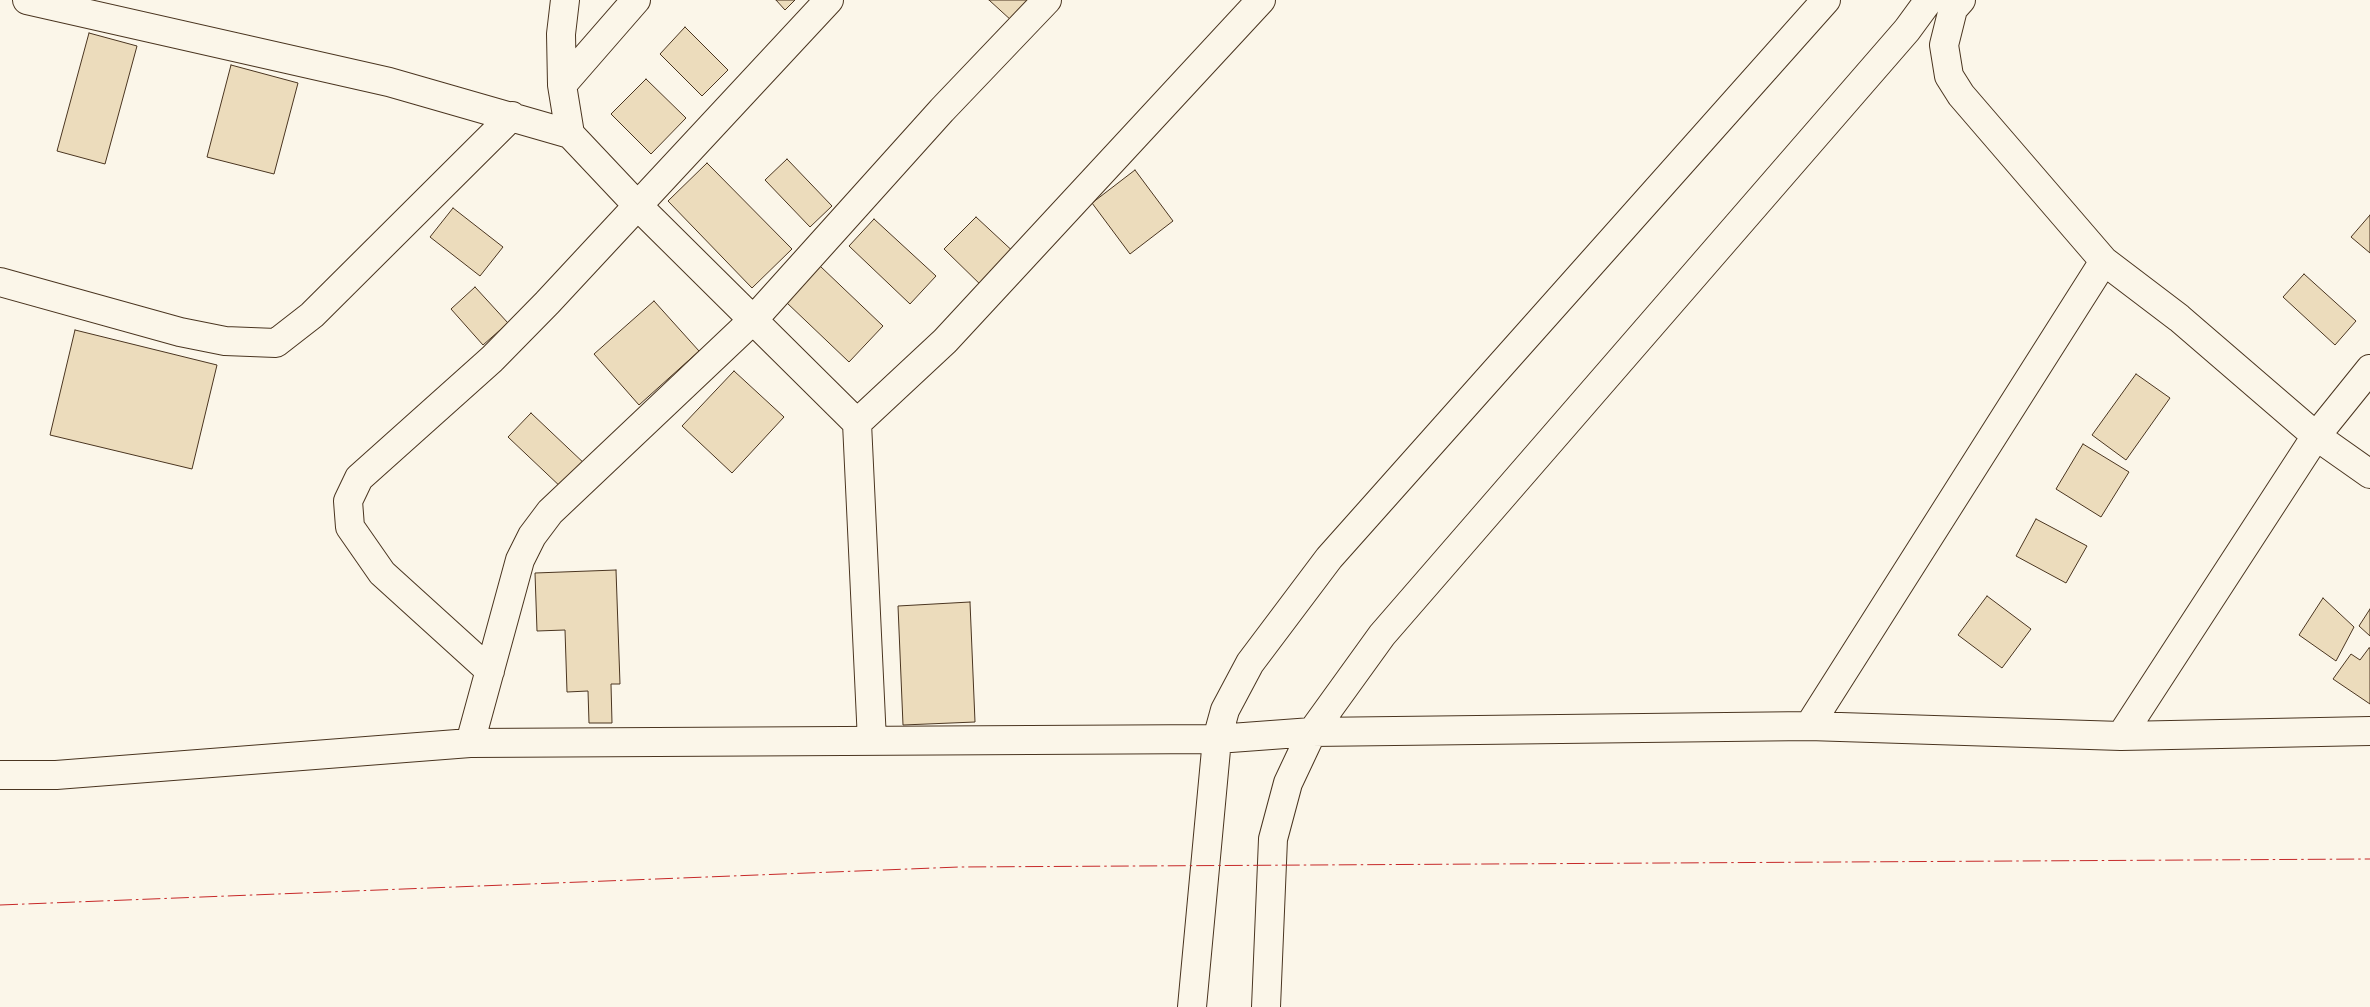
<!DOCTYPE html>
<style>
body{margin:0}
canvas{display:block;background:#fbf6e9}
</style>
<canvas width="2370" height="1007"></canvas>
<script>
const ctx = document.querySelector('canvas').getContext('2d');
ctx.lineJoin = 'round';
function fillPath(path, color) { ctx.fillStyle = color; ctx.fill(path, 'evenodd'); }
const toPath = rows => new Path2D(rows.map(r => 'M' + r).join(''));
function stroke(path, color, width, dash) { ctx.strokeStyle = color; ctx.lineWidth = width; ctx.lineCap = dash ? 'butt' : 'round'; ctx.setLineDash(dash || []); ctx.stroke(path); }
const building = toPath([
 [776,0,795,0,785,10,776,0],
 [989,0,1031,0,1012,21,989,0],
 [685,27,728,70,702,96,660,54,685,27],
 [89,33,137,46,105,164,57,151,89,33],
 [231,65,298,83,274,174,207,157,231,65],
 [646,79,686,118,651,154,611,114,646,79],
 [787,159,832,206,810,227,765,180,787,159],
 [707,163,792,249,752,288,668,201,707,163],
 [1135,170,1173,221,1130,254,1092,203,1135,170],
 [453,208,503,247,480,276,430,237,453,208],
 [2370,215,2370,253,2351,237,2370,215],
 [976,217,1018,256,986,290,944,249,976,217],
 [874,219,936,276,910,304,849,246,874,219],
 [820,266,883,326,849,362,786,302,820,266],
 [2304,274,2356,321,2335,345,2283,297,2304,274],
 [475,287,508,323,483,345,451,309,475,287],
 [654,301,699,351,639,405,594,354,654,301],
 [75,330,217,365,192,469,50,435,75,330],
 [734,371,784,417,732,473,682,426,734,371],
 [2136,374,2170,398,2126,460,2092,435,2136,374],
 [531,413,587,466,564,490,508,437,531,413],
 [2083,444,2129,472,2101,517,2056,489,2083,444],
 [2036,519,2087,546,2066,583,2016,556,2036,519],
 [616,570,620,684,611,684,612,723,589,723,588,691,567,692,565,630,537,631,535,573,616,570],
 [1987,596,2031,629,2002,668,1958,635,1987,596],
 [2323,598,2354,627,2336,661,2299,635,2323,598],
 [970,602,975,722,903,725,898,606,970,602],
 [2370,609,2370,636,2359,626,2370,609],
 [2369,648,2370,648,2370,704,2333,679,2351,654,2360,660,2369,648]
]);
const minor = toPath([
 [27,0,389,82,570,134,637,205,857,423,872,741],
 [565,0,561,34,562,85,570,134],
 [1961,0,1953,9,1944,45,1949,76,1961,95,2104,261,2179,318,2316,436,2370,474],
 [562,85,636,0],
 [0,282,180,332,225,341,276,343,312,315,512,116],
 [857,423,945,341,1261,0],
 [490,671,382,573,350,527,348,501,359,478,492,359,547,303,829,0],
 [1809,726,2104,261],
 [2121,736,2316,436,2370,369],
 [470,743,520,560,532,536,550,512,754,319,942,110,1047,0],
 [0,775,56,775,470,743,1217,739,1312,732,1809,726,2121,736,2370,731],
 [1192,1007,1217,739,1225,710,1250,663,1329,558,1826,0],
 [1266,1007,1273,839,1288,783,1312,732,1382,635,1907,30,1929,0]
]);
const power = toPath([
 [0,905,959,867,2370,859]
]);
fillPath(building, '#ecdcbc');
stroke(building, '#4a3520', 1);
stroke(minor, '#4a3520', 30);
stroke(minor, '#fbf6e9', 28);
stroke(power, '#c62828', 1, [18, 4, 2.5, 4]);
</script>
